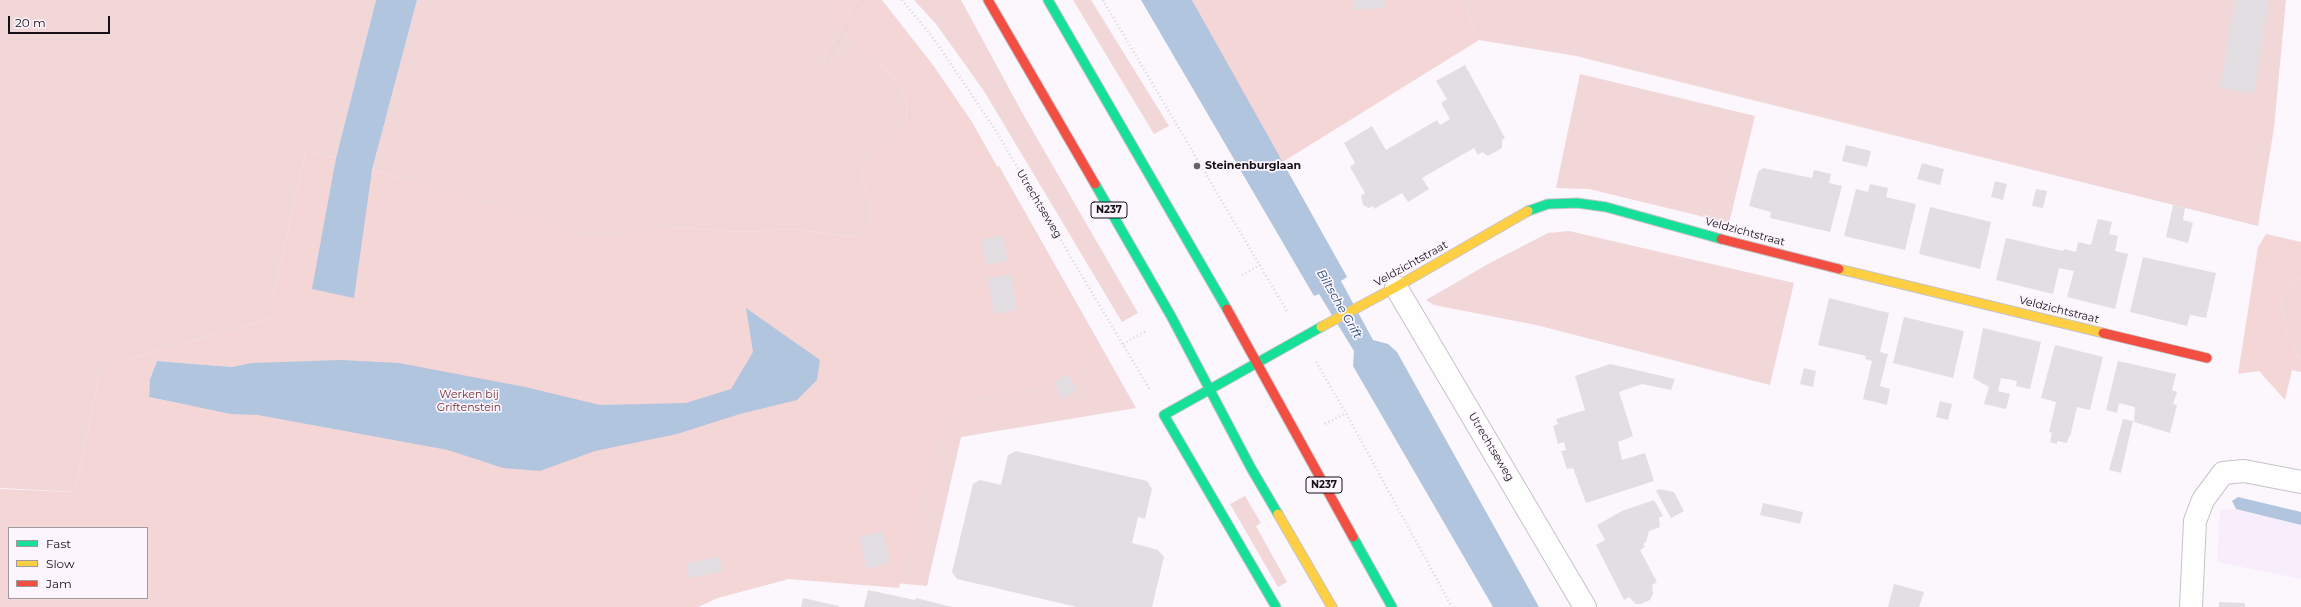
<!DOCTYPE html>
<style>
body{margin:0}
#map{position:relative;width:2301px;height:607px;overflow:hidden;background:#fbf7fc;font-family:Montserrat,sans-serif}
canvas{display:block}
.legend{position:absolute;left:8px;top:527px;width:140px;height:72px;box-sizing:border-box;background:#fcf5fe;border:1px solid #a09aa1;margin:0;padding:5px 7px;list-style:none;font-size:12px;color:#151116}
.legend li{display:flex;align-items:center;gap:8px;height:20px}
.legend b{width:20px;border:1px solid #a09aa1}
.scale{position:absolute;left:8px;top:16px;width:102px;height:18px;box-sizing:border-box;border:2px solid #151116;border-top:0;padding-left:5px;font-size:12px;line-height:14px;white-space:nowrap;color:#151116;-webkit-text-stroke:3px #fcf5fe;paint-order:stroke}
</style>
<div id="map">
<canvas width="2301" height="607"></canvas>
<ul class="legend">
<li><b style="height:5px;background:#16e098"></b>Fast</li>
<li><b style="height:5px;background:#ffcf43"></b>Slow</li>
<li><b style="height:5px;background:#f24e42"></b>Jam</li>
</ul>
<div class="scale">20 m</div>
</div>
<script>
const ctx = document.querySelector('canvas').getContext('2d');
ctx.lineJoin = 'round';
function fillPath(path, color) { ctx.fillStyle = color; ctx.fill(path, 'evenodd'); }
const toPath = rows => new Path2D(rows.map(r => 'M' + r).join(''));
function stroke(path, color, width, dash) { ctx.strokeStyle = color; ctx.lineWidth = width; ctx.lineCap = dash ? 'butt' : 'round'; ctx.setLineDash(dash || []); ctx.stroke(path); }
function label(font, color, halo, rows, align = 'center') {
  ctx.font = font + ' Montserrat,sans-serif'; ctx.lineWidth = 3.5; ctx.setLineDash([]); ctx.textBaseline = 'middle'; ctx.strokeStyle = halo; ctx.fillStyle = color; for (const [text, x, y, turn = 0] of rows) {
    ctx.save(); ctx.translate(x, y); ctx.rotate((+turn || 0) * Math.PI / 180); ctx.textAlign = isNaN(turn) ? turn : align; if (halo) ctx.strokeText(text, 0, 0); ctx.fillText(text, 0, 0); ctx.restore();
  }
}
const built = toPath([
 [2236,509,2301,525,2301,579,2217,562,2220,510]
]);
const green = toPath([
 [0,0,376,0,336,158,306,151,273,297,273,318,107,365,99,376,75,492,0,488],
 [417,0,835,0,834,7,852,42,891,74,902,91,907,106,906,119,898,134,877,150,864,167,861,177,871,209,870,223,865,234,853,237,792,229,744,232,664,227,859,263,999,166,1136,408,961,437,927,586,791,573,0,607,0,498,76,503,278,328,313,163,420,184,372,170],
 [9,528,147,528,147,598,9,598],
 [914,0,961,0,1023,114,1138,313,1122,322,984,91,936,24],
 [1073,0,1091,0,1169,126,1154,134],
 [1462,0,2286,0,2274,128,2258,226,1576,56,1479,40],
 [1580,74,1755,116,1729,223,1589,189,1556,188],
 [1569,231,1794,283,1770,385,1536,325,1434,305,1426,300,1488,264,1548,233],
 [2301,279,2301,360,2287,331,2281,306,2282,296,2290,285],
 [1245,496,1261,523,1256,526,1287,582,1278,587,1230,504]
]);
const forest = toPath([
 [835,0,882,0,933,65,972,122,1102,352,1071,382,982,396,965,401,949,419,935,446,921,496,899,588,789,579,718,598,698,607,0,607,0,489,75,492,99,376,107,365,273,318,273,297,306,151,336,158,312,289,354,298,372,170,530,216,580,235,605,238,664,227,744,232,792,229,853,237,864,234,870,223,871,209,861,177,864,167,877,150,898,133,906,119,907,106,902,91,891,74,852,42,836,23,834,7],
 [746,309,797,400,740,414,677,434,595,451,540,471,503,468,448,450,258,415,231,414,149,397,150,379,157,361,232,367,252,363,341,360,399,363,525,387,600,405,686,403,731,389,753,352],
 [9,528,147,528,147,598,9,598],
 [1192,0,1462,0,1479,40,1281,163],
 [2266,234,2301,242,2301,279,2290,285,2282,296,2281,306,2287,331,2301,360,2301,372,2292,370,2285,400,2259,371,2238,374,2258,247]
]);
const water = toPath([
 [376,0,417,0,372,170,354,298,312,289,336,158],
 [1141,0,1192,0,1347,277,1341,281,1373,340,1388,344,1397,352,1539,607,1493,607,1353,366,1354,351,1319,294,1314,296],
 [746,308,820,360,817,380,797,400,740,414,677,434,595,451,540,471,503,468,448,450,258,415,231,414,149,397,150,379,157,361,232,367,252,363,341,360,399,363,525,387,600,405,686,403,731,389,753,352],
 [2238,497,2301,512,2301,525,2236,509,2232,501]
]);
const building = toPath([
 [1353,0,1384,0,1385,8,1354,10],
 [2235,0,2269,0,2254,94,2220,88],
 [1465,65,1505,138,1502,140,1502,148,1488,156,1482,152,1478,155,1474,148,1422,178,1429,189,1408,202,1402,193,1374,209,1373,206,1369,208,1363,205,1361,196,1365,193,1350,167,1355,163,1344,143,1372,126,1386,150,1437,120,1440,125,1450,119,1441,103,1447,99,1436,81],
 [1846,145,1871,151,1867,167,1842,161],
 [1922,163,1944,169,1940,185,1917,179],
 [1763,168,1812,178,1814,170,1831,174,1829,183,1842,186,1830,232,1770,218,1771,212,1749,206,1758,172],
 [1995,181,2007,184,2003,200,1991,197],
 [1870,184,1888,188,1886,197,1916,204,1905,250,1844,236,1856,189,1868,192],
 [2036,189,2047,191,2043,208,2032,206],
 [2173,205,2185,208,2183,220,2193,223,2188,243,2166,237],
 [1930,207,1991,222,1980,269,1919,254],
 [2098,219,2112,222,2109,234,2118,236,2115,251,2128,254,2115,309,2067,297,2074,271,2059,268,2053,294,1996,280,2006,238,2063,251,2064,249,2076,252,2078,242,2091,245],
 [1003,235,1008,261,986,265,981,240],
 [2143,257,2216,273,2206,318,2190,315,2187,326,2130,312],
 [1011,274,1017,310,994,314,987,278],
 [1829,298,1889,313,1880,352,1888,354,1880,386,1890,389,1887,405,1863,399,1872,361,1865,359,1866,356,1818,345],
 [1904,317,1964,331,1953,378,1893,363],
 [1983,328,2041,342,2030,389,2016,386,2017,381,2001,378,1998,391,2010,394,2006,409,1984,404,1989,387,1973,378],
 [2055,345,2103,357,2090,410,2077,407,2070,437,2069,436,2067,443,2057,441,2057,444,2050,442,2052,433,2049,432,2056,402,2041,398],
 [2118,361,2176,374,2172,390,2177,392,2173,404,2177,405,2170,433,2134,422,2135,407,2119,403,2117,413,2106,410],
 [1610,364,1675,379,1671,390,1642,384,1619,392,1633,436,1618,442,1622,460,1645,453,1654,481,1586,503,1573,468,1567,469,1561,451,1566,450,1564,442,1558,444,1553,426,1558,424,1556,419,1585,410,1575,376],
 [1804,368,1816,371,1813,387,1800,384],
 [1068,374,1077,391,1062,399,1054,382],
 [1940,401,1952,404,1948,420,1936,417],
 [2123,419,2133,421,2121,473,2109,470],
 [1016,451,1147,481,1152,489,1145,519,1138,517,1132,543,1158,550,1164,557,1152,607,1077,607,957,579,952,572,973,484,980,480,1001,485,1008,455],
 [1659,489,1674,492,1684,511,1671,518,1656,491],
 [1654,500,1663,516,1659,518,1660,527,1649,531,1646,542,1643,544,1645,547,1640,550,1657,582,1652,585,1653,594,1650,600,1641,604,1636,604,1629,597,1624,600,1596,545,1605,540,1597,525,1622,511],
 [1763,503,1803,512,1800,524,1760,515],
 [883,531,890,563,867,569,859,537],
 [719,557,723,571,689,578,686,563],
 [1894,584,1924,592,1919,607,1888,607],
 [868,590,915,600,916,598,952,607,864,607],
 [803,598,839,606,839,607,801,607],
 [2219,602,2245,603,2245,607,2219,607]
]);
const path = toPath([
 [902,0,934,39,994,128,1150,390],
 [1103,0,1288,313],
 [828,59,863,0],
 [1242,275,1260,265],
 [1123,344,1146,331],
 [1316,362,1346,413,1452,607],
 [1325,424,1346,413]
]);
const street = toPath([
 [1396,287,1585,607],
 [2191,607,2195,521,2203,500,2223,473,2244,471,2301,482]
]);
const fast = toPath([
 [1048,0,1227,309],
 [1095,184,1171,316,1251,468,1278,514],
 [1528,211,1548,204,1577,203,1606,207,1721,239],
 [1353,537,1392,607],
 [1276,607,1164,415,1321,327]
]);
const slow = toPath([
 [1839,269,2103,333],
 [1321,327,1396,287,1528,211],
 [1278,514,1332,607]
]);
const jam = toPath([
 [988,0,1095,184],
 [1721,239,1839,269],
 [1227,309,1353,537],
 [2103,333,2207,358]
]);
const markers = [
 [1197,166,4,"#666266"]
];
const shields = [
 [1109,210,36],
 [1324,485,36]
];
const shieldNames = [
 ["N237",1109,210],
 ["N237",1324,485]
];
const poiNames = [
 ["Steinenburglaan",1205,166]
];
const streetNames = [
 ["Utrechtseweg",1039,204,59],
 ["Veldzichtstraat",1745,232,15],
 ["Veldzichtstraat",1411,264,-29],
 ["Veldzichtstraat",2059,310,14],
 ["Utrechtseweg",1491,447,59]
];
const parkNames = [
 ["Werken bij",469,395],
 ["Griftenstein",469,408]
];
const waterNames = [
 ["Biltsche Grift",1339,304,60]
];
fillPath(built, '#f8eefb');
fillPath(green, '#f1d7d8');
fillPath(forest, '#f4d6d7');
fillPath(water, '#b2c5de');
fillPath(building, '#e3dee2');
stroke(street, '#c6c3c8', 24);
stroke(fast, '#c6c3c8', 11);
stroke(slow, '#c6c3c8', 11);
stroke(jam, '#c6c3c8', 11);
stroke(path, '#d6d6d7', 2.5, [1, 3]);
stroke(street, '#fefeff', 22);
stroke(fast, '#16e098', 9);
stroke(slow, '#ffcf43', 9);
stroke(jam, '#f24e42', 9);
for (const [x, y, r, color] of markers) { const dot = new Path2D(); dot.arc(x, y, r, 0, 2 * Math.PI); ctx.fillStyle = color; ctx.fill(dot); stroke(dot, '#fcf5fe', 1.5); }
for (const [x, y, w] of shields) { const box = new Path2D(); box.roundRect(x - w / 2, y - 8, w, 16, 3); ctx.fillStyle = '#fcf5fe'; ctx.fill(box); stroke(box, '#151116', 1); }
label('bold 10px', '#151116', null, shieldNames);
label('bold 11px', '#151116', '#fcf5fe', poiNames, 'left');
label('11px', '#151116', '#fcf5fe', streetNames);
label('11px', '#703131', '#fcf5fe', parkNames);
label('italic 12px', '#214977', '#fcf5fe', waterNames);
</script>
